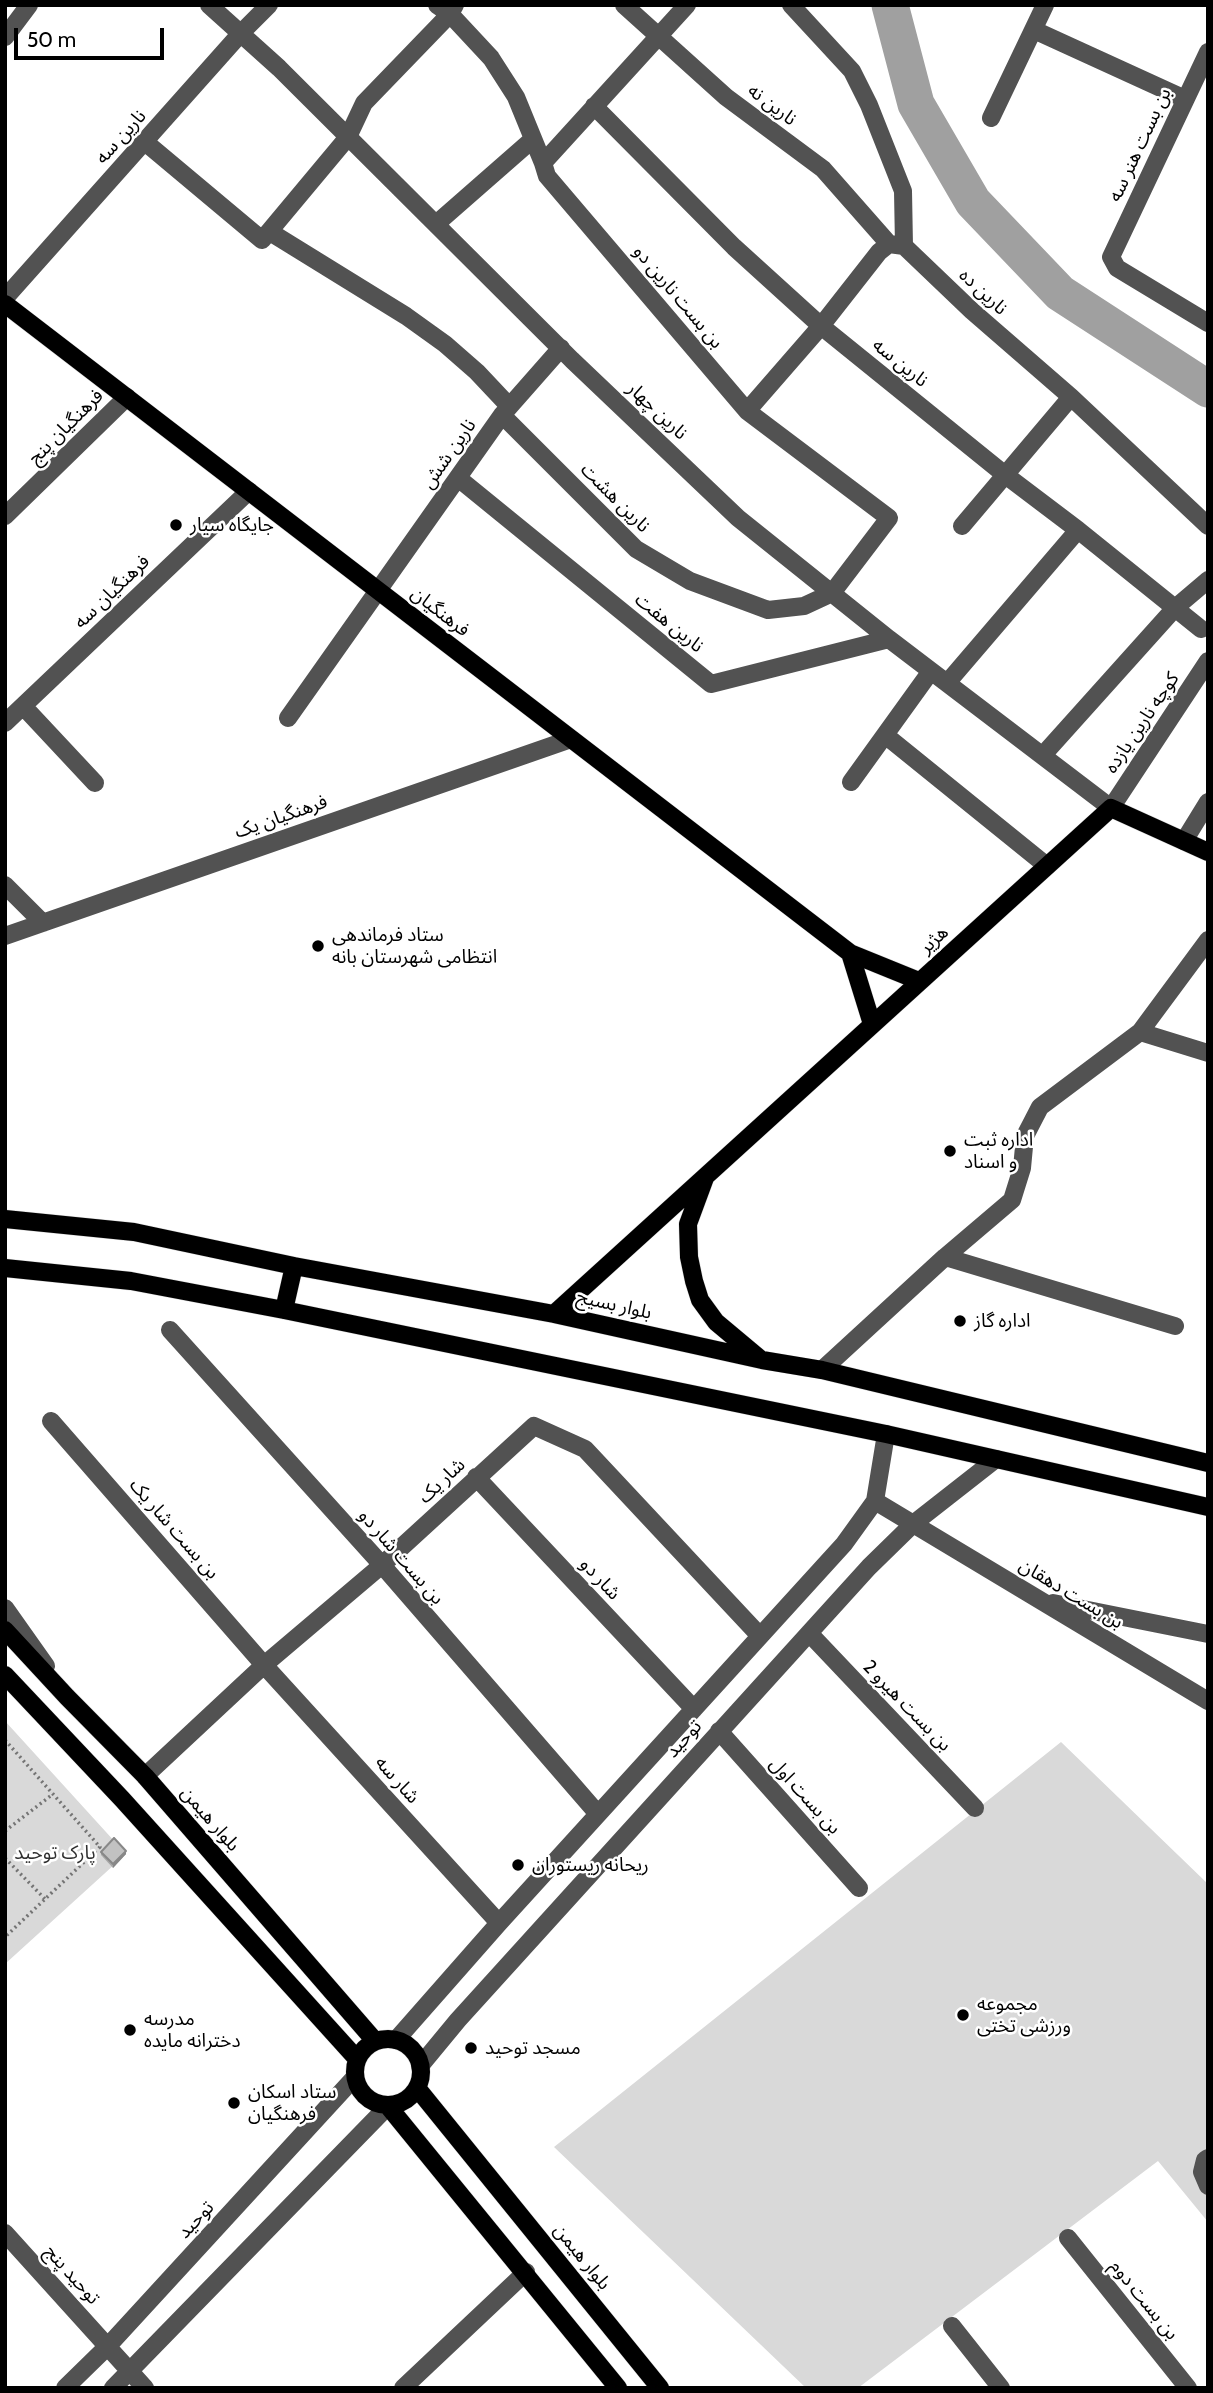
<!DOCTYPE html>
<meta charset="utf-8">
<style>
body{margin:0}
#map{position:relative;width:1213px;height:2393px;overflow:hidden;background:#fff;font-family:Cabin,sans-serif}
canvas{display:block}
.frame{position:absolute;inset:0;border:7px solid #000;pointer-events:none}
.scale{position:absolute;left:14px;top:28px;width:150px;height:32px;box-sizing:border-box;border:4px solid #000;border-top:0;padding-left:9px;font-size:21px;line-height:24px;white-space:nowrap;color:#000;-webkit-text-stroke:5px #fff;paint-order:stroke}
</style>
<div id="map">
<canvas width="1213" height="2393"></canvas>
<div class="frame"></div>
<div class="scale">50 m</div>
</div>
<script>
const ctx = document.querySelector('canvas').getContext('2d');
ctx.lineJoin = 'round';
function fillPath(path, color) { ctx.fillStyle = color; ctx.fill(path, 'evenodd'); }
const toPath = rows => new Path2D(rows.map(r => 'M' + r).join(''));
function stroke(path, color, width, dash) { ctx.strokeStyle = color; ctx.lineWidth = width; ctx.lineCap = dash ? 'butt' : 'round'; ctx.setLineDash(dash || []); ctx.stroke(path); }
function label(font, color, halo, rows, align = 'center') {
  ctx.font = font + ' Cabin,"Noto Sans Arabic",sans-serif'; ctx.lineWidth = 5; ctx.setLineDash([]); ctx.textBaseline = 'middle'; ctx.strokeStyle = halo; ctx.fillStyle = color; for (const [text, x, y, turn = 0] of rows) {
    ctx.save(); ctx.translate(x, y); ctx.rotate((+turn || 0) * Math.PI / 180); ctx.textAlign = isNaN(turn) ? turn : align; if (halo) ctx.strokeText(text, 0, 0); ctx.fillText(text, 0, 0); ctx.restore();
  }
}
const green = toPath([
 [5,1721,126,1854,5,1964],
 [1061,1742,1208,1884,1208,2222,1158,2161,858,2388,806,2388,554,2147]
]);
const river = toPath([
 [890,5,916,104,973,202,1060,293,1208,389]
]);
const path = toPath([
 [5,1740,100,1847,5,1937],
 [5,1831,53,1794],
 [5,1858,46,1900]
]);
const minor = toPath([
 [209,5,279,68,572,360,738,518,889,639,1111,808,1208,661],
 [437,5,450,14,491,58,516,97,543,163],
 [624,5,726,97,823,169,889,244],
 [791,5,852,71,869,105,903,191,904,246],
 [1034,30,1185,99],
 [5,37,29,5],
 [1208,52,1111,257,1117,268,1208,323],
 [594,106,734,247,821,326,1004,474,1078,530,1201,629],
 [991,118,1045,5],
 [145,142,262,240,348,137,364,103,450,14,455,5],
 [436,224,533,139],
 [270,232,406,316,445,344,477,372,509,406],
 [5,298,241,33,269,5],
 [747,411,821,326,879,252,889,244,904,246,972,311,1071,397,1208,526],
 [502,415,636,549,690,581,768,610,804,606,832,593,889,518,747,411,547,176,543,163,687,5],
 [458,478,711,684,889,639],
 [5,516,127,397],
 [962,526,1071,397],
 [947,683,1078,530],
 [23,706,95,783],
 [288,718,502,415,561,348],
 [5,723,249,491],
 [885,735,1047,866],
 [1043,755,1175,608,1208,580],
 [851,782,931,671],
 [1184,841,1208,802],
 [5,885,43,923],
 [5,936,571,739],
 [1140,1032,1208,1053],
 [945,1257,1175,1326],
 [170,1330,382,1565,598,1814],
 [822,1370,945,1257,1012,1200,1022,1168,1025,1136,1040,1107,1140,1032,1208,940],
 [51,1421,264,1665,499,1923],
 [476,1477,694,1709],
 [875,1501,1208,1701],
 [1053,1603,1208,1634],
 [5,1608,46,1666],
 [809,1633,975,1808],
 [719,1731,859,1888],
 [145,1776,264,1665,382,1565,534,1426,585,1449,760,1636],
 [396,2040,499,1923,844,1544,875,1501,886,1434],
 [420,2066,458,2020,869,1567,913,1524,996,1459],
 [1208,2158,1205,2160,1202,2172,1208,2186],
 [5,2233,145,2388],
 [1068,2238,1188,2388],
 [952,2326,1001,2388],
 [65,2388,108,2346,355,2077],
 [113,2388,388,2106],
 [403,2388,526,2272]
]);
const major = toPath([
 [5,304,850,953,919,981],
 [850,953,872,1024],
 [705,1178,688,1224,689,1257,694,1281,700,1300,716,1322,759,1358],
 [5,1219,134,1232,294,1266,554,1314,762,1360,822,1370,1208,1463],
 [5,1268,131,1281,284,1310,886,1434,1208,1507],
 [284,1310,294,1266],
 [554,1314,1111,808,1208,852],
 [5,1630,67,1697,145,1776,375,2041],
 [5,1675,122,1799,357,2059],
 '355 2072a33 33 0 1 1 66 0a33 33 0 1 1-66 0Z',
 [417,2088,660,2388],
 [388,2106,618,2388]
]);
const wall = toPath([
 [101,1852,126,1854,113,1868,101,1855]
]);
const shadedWall = toPath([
 [126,1851,126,1854,113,1868,113,1864]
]);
const building = toPath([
 [114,1838,126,1851,113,1864,101,1852,114,1838]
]);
const markers = [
 [176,525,7,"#000"],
 [318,946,7,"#000"],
 [950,1151,7,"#000"],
 [960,1321,7,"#000"],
 [518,1865,7,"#000"],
 [963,2015,7,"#000"],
 [130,2030,7,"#000"],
 [471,2048,7,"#000"],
 [234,2103,7,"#000"]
];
const streetNames = [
 ["نارین نه",772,105,37],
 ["نارین سه",121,137,-48],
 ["بن بست هنر سه",1140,145,-65],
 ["نارین ده",983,292,43],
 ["بن بست نارین دو",678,297,50],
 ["نارین سه",900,363,39],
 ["نارین چهار",657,411,43],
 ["فرهنگیان پنج",66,427,-45],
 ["نارین شش",449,454,-55],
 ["نارین هشت",615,498,45],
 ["فرهنگیان سه",112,592,-44],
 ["فرهنگیان",440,612,38],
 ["نارین هفت",669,623,39],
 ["کوچه نارین یازده",1142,723,-56],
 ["فرهنگیان یک",281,817,-19],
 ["هژیر",934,940,-42],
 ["بلوار بسیج",614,1305,13],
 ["شار یک",442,1481,-43],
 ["بن بست شار یک",174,1529,49],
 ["بن بست شار دو",401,1557,49],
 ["شار دو",600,1579,47],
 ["بن بست دهقان",1071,1594,31],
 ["بن بست هیرو 2",907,1706,46],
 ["توحید",684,1739,-48],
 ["شار سه",397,1780,48],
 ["بن بست اول",805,1796,48],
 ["بلوار هیمن",210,1819,49],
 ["توحید",196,2220,-47],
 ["بلوار هیمن",582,2257,51],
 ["توحید پنج",72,2275,48],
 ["بن بست دوم",1144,2300,51]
];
const poiNames = [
 ["جایگاه سیار",190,525],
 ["ستاد فرماندهی",332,935],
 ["انتظامی شهرستان بانه",332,957],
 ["اداره ثبت",964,1140],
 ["و اسناد",964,1162],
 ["اداره گاز",974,1321],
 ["ریحانە ریستوران",532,1865],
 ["مجموعه",977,2004],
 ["ورزشی تختی",977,2026],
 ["مدرسه",144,2019],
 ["دخترانه مایده",144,2041],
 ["مسجد توحید",485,2048],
 ["ستاد اسکان",248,2092],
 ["فرهنگیان",248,2114]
];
const parkNames = [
 ["پارک توحید",55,1853]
];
fillPath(green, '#d9d9d9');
stroke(river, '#a0a0a0', 37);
stroke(major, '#dbdbdb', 19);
stroke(path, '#747474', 3.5, [2, 3.5]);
stroke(minor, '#525252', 18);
stroke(major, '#000', 18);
fillPath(wall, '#a7a7a7');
fillPath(shadedWall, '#888');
fillPath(building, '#c2c2c2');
stroke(building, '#888', 2);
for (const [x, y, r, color] of markers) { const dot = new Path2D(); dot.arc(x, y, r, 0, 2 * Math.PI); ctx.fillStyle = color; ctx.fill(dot); stroke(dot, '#fff', 2.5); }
label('19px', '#000', '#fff', streetNames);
label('19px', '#000', '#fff', poiNames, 'left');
label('19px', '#303030', '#fff', parkNames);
</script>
